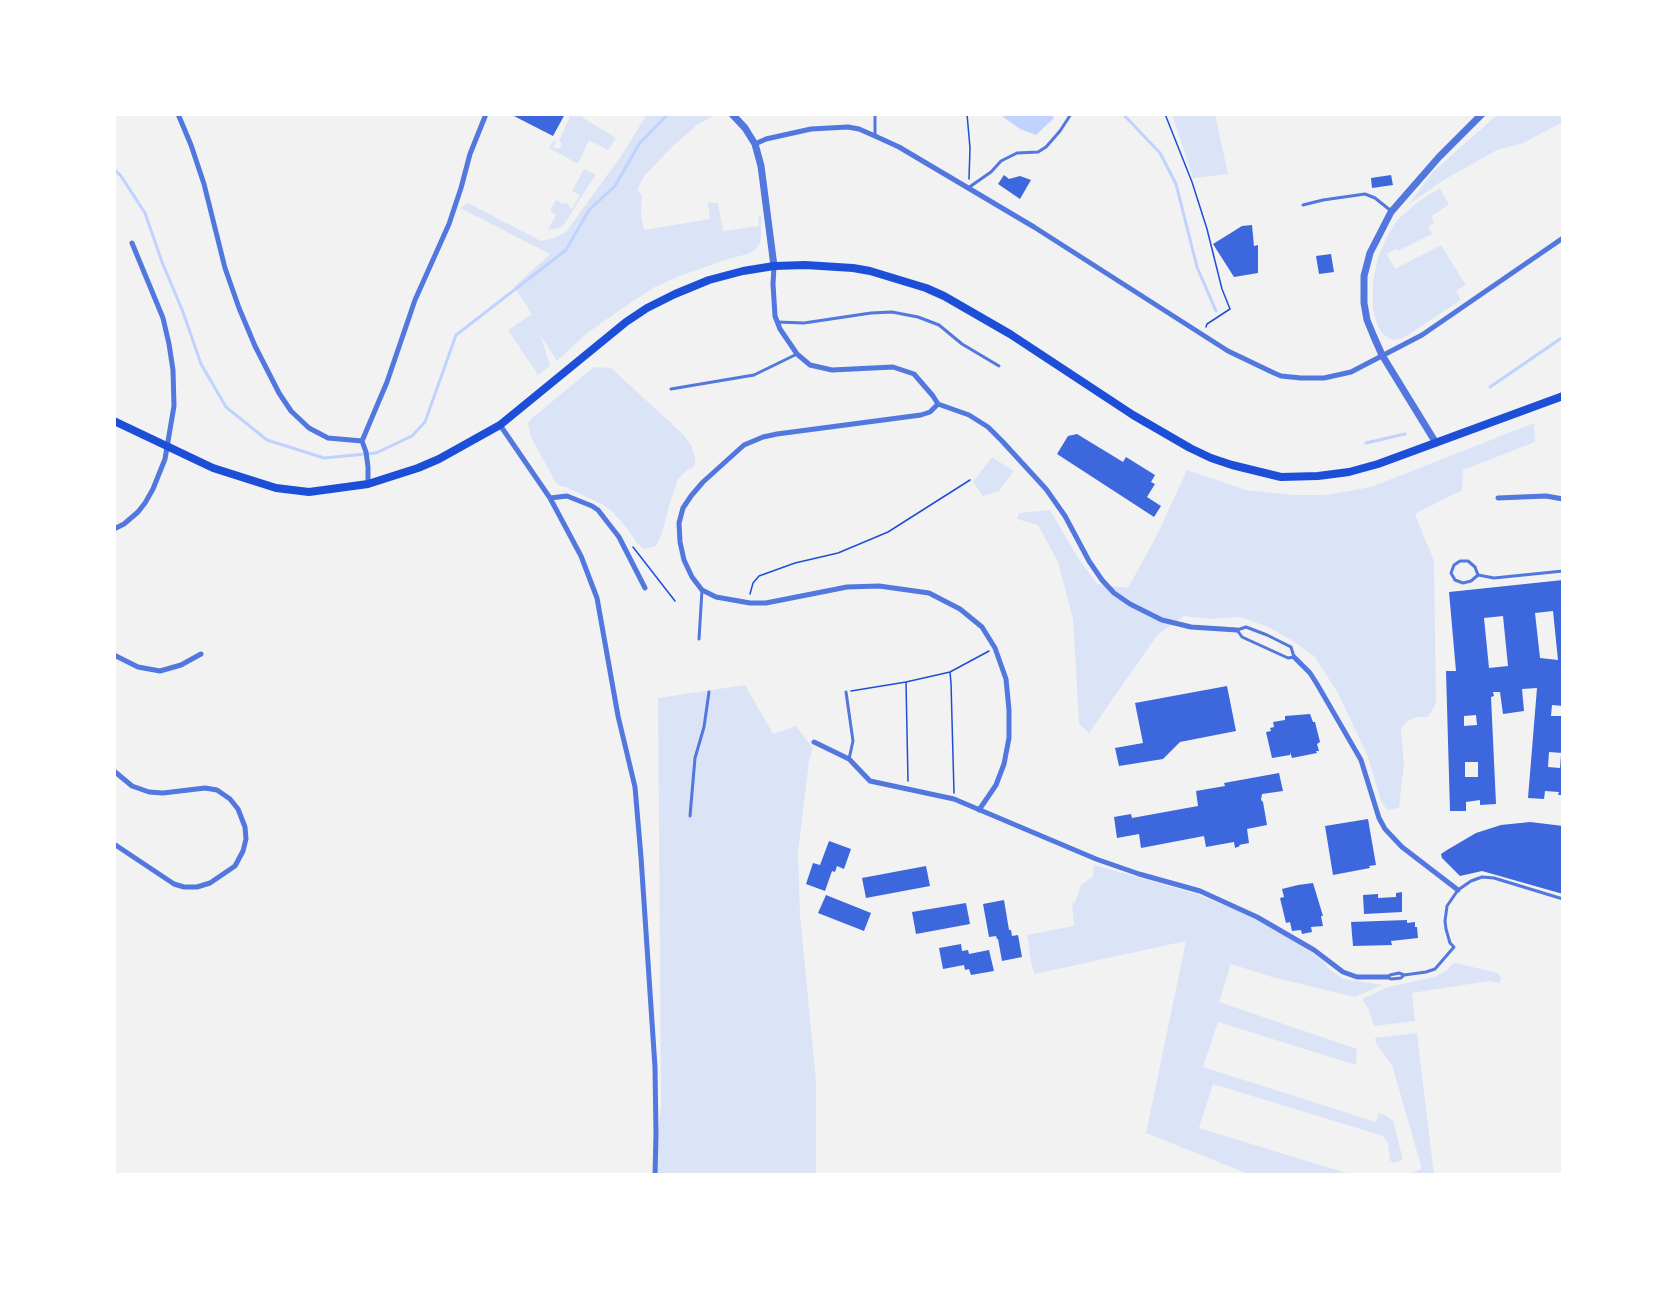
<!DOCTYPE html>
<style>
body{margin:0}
#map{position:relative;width:1677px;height:1289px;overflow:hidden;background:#f2f2f2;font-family:Lora,serif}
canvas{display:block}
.frame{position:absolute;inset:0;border:116px solid #fff;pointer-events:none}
</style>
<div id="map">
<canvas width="1677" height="1289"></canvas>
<div class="frame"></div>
</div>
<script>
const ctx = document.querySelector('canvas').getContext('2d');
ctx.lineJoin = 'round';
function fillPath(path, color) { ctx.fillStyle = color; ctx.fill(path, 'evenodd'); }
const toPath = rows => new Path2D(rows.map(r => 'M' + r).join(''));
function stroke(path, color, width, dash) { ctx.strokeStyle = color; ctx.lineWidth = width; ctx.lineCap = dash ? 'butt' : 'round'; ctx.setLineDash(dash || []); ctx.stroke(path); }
const green = toPath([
 [571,114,579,117,581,114,584,114,582,117,616,138,608,150,589,140,578,164,549,148,554,140,556,141,553,147,559,149,562,143,559,141],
 [647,114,717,114,697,125,674,145,645,175,637,190,642,196,641,214,644,230,710,219,708,202,718,203,723,231,759,226,758,217,761,216,761,236,760,243,755,250,748,254,728,259,677,277,655,287,624,307,586,334,557,361,541,336,550,366,538,375,508,330,532,314,514,287,550,254,460,208,468,203,541,241,553,238,566,232,623,153],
 [1172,114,1215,114,1228,174,1193,178],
 [1498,114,1563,114,1563,122,1523,143,1497,150,1442,181,1408,205,1433,172],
 [584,169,596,174,563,226,556,229,548,230,556,215,550,211,556,200,564,204,566,202,572,209,580,195,572,191],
 [1440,188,1449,205,1431,216,1434,223,1428,226,1432,234,1398,251,1396,249,1387,254,1395,269,1441,245,1466,285,1456,291,1461,300,1403,338,1393,340,1385,336,1381,331,1377,324,1373,310,1373,281,1378,258,1387,237,1397,220,1418,202],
 [594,367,611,368,684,435,692,447,695,458,695,464,692,468,687,470,678,479,670,503,662,533,656,546,644,549,637,543,629,531,613,512,603,505,566,487,560,486,556,483,530,435,528,423,531,419],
 [1534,423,1535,442,1463,470,1462,490,1415,514,1434,561,1436,703,1428,717,1417,717,1407,721,1401,729,1404,764,1399,808,1387,810,1381,801,1368,757,1338,693,1314,656,1293,641,1268,627,1240,617,1210,619,1184,616,1158,634,1089,733,1079,724,1073,619,1058,562,1038,525,1017,519,1019,513,1050,510,1078,558,1097,584,1128,588,1155,539,1187,470,1246,490,1292,495,1325,495,1371,487],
 [992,457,1014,471,999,491,983,496,973,482],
 [745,685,773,734,796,726,813,748,809,761,798,852,800,914,816,1081,816,1175,654,1175,661,1104,658,698],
 [1094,865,1197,894,1249,916,1299,944,1323,961,1329,969,1344,979,1382,985,1355,997,1272,977,1231,964,1219,1002,1357,1049,1356,1065,1218,1022,1203,1067,1376,1122,1379,1113,1385,1115,1393,1121,1402,1156,1402,1160,1393,1163,1390,1160,1388,1143,1383,1136,1213,1084,1199,1128,1353,1175,1251,1175,1146,1133,1186,941,1035,974,1032,967,1027,935,1074,926,1072,904,1075,902,1081,885,1093,876],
 [1455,963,1498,973,1501,978,1500,983,1489,981,1412,993,1415,1021,1374,1026,1369,1010,1362,999,1388,987,1434,977,1447,970,1451,965],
 [1417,1033,1434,1175,1406,1175,1422,1169,1392,1065,1377,1045,1375,1038]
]);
const water = toPath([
 [999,114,1054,114,1053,119,1036,135,1020,129]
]);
const stream = toPath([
 [1123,114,1160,153,1176,184,1197,267,1216,311],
 [114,169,121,176,145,213,162,262,183,312,201,364,226,407,267,440,324,458,376,453,412,436,425,422,456,335,566,250,589,210,615,186,639,144,668,114],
 [1490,387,1563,337],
 [1366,443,1405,434]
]);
const building = toPath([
 [510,114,565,114,553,136],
 [1004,175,1009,179,1020,176,1031,180,1020,199,998,184],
 [1391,175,1393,185,1372,188,1371,178],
 [1252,225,1254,246,1258,245,1258,273,1234,277,1213,244,1242,226],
 [1331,254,1334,272,1319,274,1316,256],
 [1077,434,1123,462,1126,457,1155,475,1151,482,1155,484,1147,497,1161,506,1154,517,1057,454,1068,436],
 [1563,580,1563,706,1552,705,1551,716,1563,716,1563,753,1549,752,1548,767,1560,768,1561,755,1563,755,1563,795,1558,795,1559,792,1545,791,1544,799,1528,798,1537,688,1522,689,1524,711,1503,714,1500,692,1493,692,1494,696,1491,697,1496,804,1480,805,1480,800,1466,802,1466,811,1450,811,1446,671,1456,671,1449,592],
 [1553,611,1558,660,1540,658,1535,613],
 [1503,616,1508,666,1489,668,1484,618],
 [1476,715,1477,725,1464,726,1464,716],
 [1465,762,1478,762,1478,777,1465,777],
 [1227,686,1236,731,1180,742,1163,759,1119,766,1115,748,1143,743,1135,703],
 [1310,714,1313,722,1315,722,1320,742,1317,744,1319,751,1316,751,1317,753,1292,758,1290,752,1290,755,1272,758,1266,732,1271,731,1270,728,1274,727,1273,722,1285,720,1285,716],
 [1279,773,1283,791,1262,794,1261,800,1263,802,1267,825,1247,829,1249,843,1239,845,1240,846,1235,848,1234,842,1206,847,1204,836,1141,848,1139,834,1117,838,1114,817,1131,814,1132,818,1198,806,1196,791,1225,786,1224,783],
 [1368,819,1376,865,1369,866,1370,868,1333,875,1325,826],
 [1530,822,1563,826,1563,894,1482,871,1460,876,1442,858,1441,854,1447,850,1476,833,1501,825],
 [829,841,851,849,844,869,837,866,835,872,832,871,825,891,806,884,813,863,820,865],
 [926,866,930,886,866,898,862,878],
 [1313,883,1323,916,1321,916,1323,926,1311,927,1312,932,1302,934,1301,930,1292,931,1290,922,1286,923,1280,898,1284,897,1282,889,1298,885],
 [1402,892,1402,912,1364,914,1363,895,1378,894,1378,898,1396,897,1396,893],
 [826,895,871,913,864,931,818,913],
 [1004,900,1009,930,1011,930,1012,936,1018,935,1022,957,1002,961,998,939,997,939,996,936,989,937,983,904],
 [966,903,970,924,916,934,912,912],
 [1407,920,1407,923,1415,922,1415,927,1417,927,1418,938,1391,941,1392,945,1353,946,1351,922],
 [961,944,962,951,968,950,969,954,989,950,994,971,971,975,969,969,965,970,964,965,943,969,939,948]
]);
const path = toPath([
 [967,114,970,148,969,179],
 [1165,114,1192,182,1207,229,1222,289,1230,309,1207,324,1206,327],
 [633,547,675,601],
 [750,594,753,583,759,576,795,563,838,553,888,532,970,480],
 [950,672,951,683,954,793],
 [906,682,908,781],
 [851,691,906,682,950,672,989,651]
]);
const service = toPath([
 [875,114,875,136],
 [968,188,991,172,1001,161,1017,153,1038,152,1046,147,1060,131,1071,114],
 [1303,205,1323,200,1365,194,1375,198,1390,210],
 [777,322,804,323,871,313,892,312,918,317,939,325,962,344,999,366],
 [671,389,754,375,797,354],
 [1460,561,1468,561,1475,567,1478,575,1471,581,1463,583,1455,580,1451,573,1454,565,1460,561],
 [1478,575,1494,578,1563,571],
 [1246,627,1267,635,1291,647,1294,657,1288,658,1242,637,1237,630,1246,627],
 [699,639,702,590],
 [846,692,853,741,849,759],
 [690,816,695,758,704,727,709,692],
 [1388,977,1390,975,1399,973,1404,975],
 [1389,978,1391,979,1401,978,1404,975,1426,972,1435,969,1454,947,1450,943,1446,929,1445,921,1447,906,1458,890,1471,881,1482,877,1494,878,1563,899]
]);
const minor = toPath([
 [178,114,191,145,204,184,225,268,239,308,255,346,279,393,291,411,309,428,328,438,362,441],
 [755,144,766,139,811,129,848,127,859,129,875,136,899,147,1034,227,1228,351,1274,373,1281,376,1301,378,1324,378,1351,372,1422,335,1563,238],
 [774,266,773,284,775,316,780,329,797,354,810,365,832,370,893,367,914,374,933,396,938,404,969,415,988,427,1002,441,1046,489,1065,516,1089,561,1102,580,1114,593,1130,604,1162,620,1191,627,1237,630],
 [938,404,930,412,921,415,777,434,763,437,744,445,703,482,691,496,683,508,679,523,680,542,684,560,692,577,702,590,716,597,750,603,766,603,847,587,879,586,929,593,960,609,982,627,995,648,1006,679,1009,710,1009,738,1004,764,996,785,979,810],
 [500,425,550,498,581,556,597,598,618,716,635,787,641,857,655,1067,656,1134,655,1175],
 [368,484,368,467,366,452,362,441,387,382,415,300,449,224,461,188,470,154,486,114],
 [550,498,567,496,592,506,598,510,619,537,645,588],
 [1498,498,1546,496,1563,499],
 [114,529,124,524,138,512,145,503,153,489,165,459,174,406,173,370,169,344,163,318,132,243],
 [114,655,138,667,160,671,181,665,201,654],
 [1294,657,1310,673,1317,684,1361,760,1379,818,1385,829,1402,847,1458,890],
 [814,742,849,759,870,781,954,799,1096,859,1139,874,1200,891,1257,917,1314,950,1343,972,1357,977,1388,977],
 [114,771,132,786,149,792,163,793,205,788,217,790,230,799,238,809,245,827,246,839,243,851,235,866,210,883,197,887,184,887,174,884,114,844]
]);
const tertiary = toPath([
 [732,114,745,128,755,144,761,166,774,266],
 [1436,443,1382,355,1374,337,1367,320,1364,303,1364,276,1370,253,1391,212,1439,157,1482,114]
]);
const secondary = toPath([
 [114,421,213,468,276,488,309,492,368,484,418,468,439,459,500,425,626,322,647,308,675,294,709,280,743,271,774,266,805,265,853,268,870,271,926,288,944,296,1010,334,1133,415,1190,448,1211,458,1232,465,1281,477,1318,476,1349,472,1378,464,1563,396]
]);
fillPath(green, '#dbe4f7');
fillPath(water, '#bfd3fe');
stroke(stream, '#bfd3fe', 3);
fillPath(building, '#3d67dc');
stroke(path, '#1d4ed8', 1.5);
stroke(service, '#5277de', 3);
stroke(minor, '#5277de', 5);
stroke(tertiary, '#5277de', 7);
stroke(secondary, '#1d4ed8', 8);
</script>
